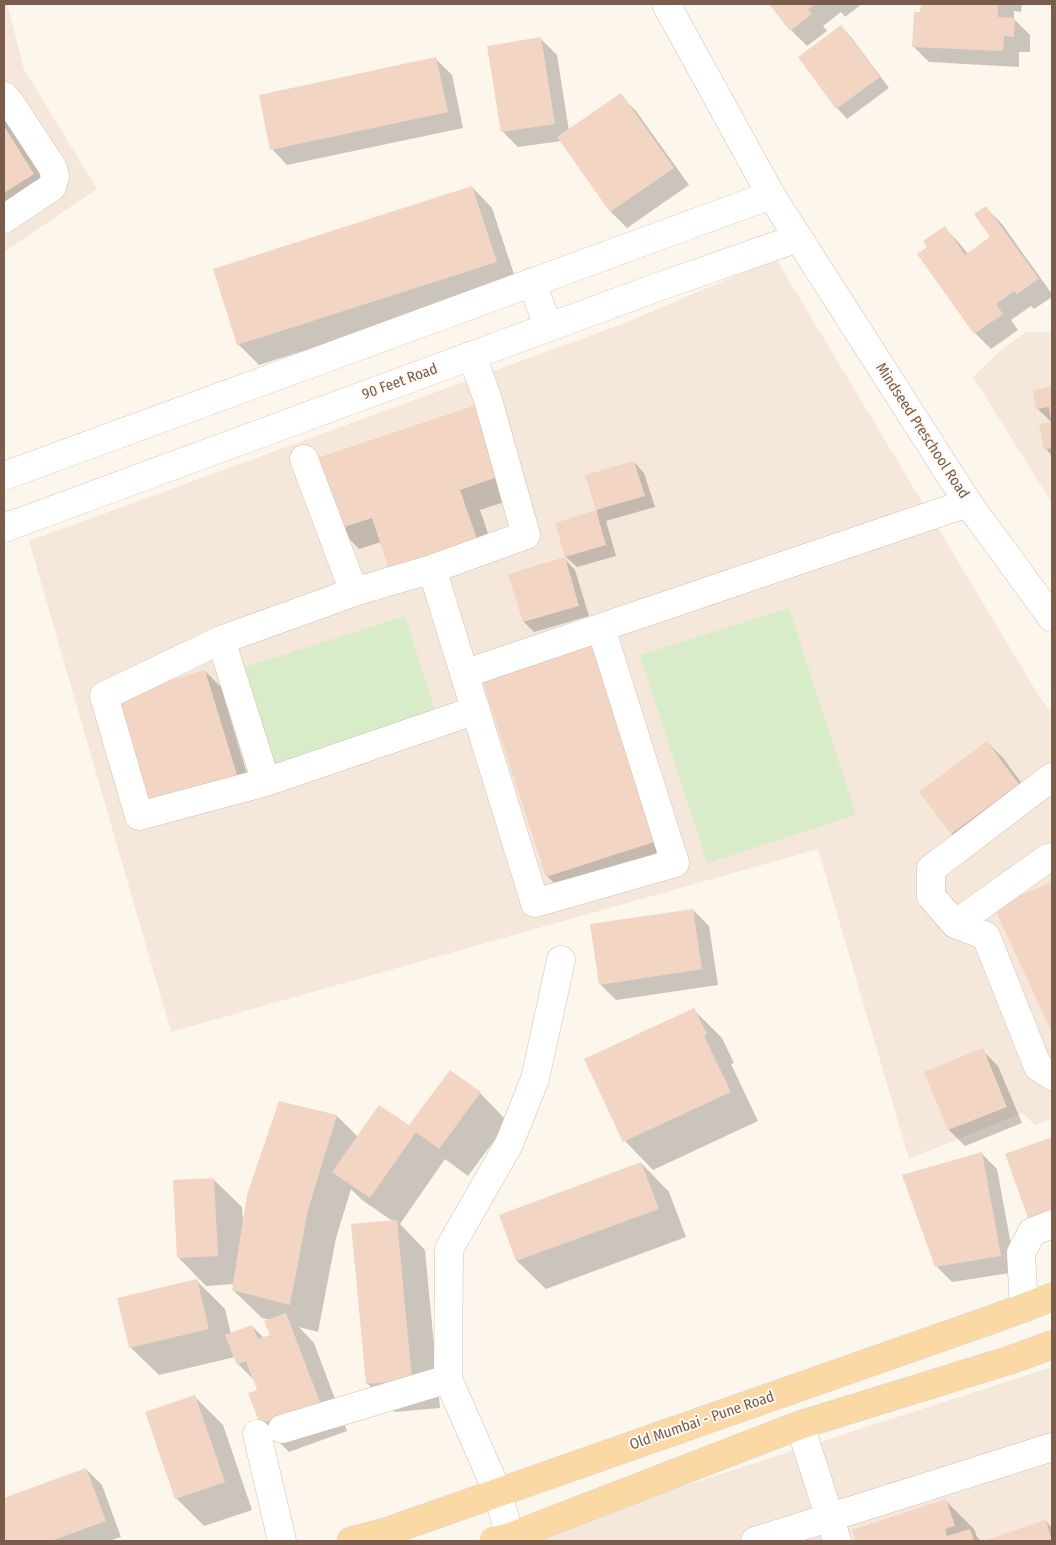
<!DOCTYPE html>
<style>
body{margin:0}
#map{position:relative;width:1056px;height:1545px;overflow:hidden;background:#fdf6ec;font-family:"Fira Sans Condensed",sans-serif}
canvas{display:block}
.frame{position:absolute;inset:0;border:5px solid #7a5c4d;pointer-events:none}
</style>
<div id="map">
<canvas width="1056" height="1545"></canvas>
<div class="frame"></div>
</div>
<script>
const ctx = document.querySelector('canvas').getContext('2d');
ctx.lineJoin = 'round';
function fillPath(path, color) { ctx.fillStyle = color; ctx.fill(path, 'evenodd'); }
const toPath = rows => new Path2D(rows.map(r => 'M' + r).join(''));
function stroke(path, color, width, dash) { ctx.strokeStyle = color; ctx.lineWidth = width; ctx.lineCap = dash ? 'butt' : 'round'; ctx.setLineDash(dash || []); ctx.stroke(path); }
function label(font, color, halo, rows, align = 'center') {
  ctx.font = font + ' "Fira Sans Condensed",sans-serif'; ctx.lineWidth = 4; ctx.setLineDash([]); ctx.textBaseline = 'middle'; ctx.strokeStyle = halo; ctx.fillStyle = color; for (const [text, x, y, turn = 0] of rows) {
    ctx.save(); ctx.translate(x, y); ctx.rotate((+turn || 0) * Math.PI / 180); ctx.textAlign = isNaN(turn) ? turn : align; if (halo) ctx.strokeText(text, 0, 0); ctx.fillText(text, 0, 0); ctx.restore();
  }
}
const residential = toPath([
 [4,4,7,4,24,69,97,189,4,252],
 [776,259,1036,691,1052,714,1052,1119,1035,1125,1022,1113,909,1159,818,849,171,1032,29,541,622,324],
 [1026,332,1052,332,1052,503,973,377,1000,351],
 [1052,1367,1052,1541,514,1541]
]);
const green = toPath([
 [789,608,856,815,707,863,640,655],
 [405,616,439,723,276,775,242,668]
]);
const shadow = toPath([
 [771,4,862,4,845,17,841,12,823,26,827,31,807,46,791,30],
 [922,4,1022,4,1021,12,1014,11,1014,19,1030,35,1030,52,1019,52,1019,67,929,62,913,46,922,13],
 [841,27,851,37,889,88,847,119,837,108],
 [541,39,557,55,569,131,620,95,636,111,689,185,627,228,611,212,561,141,518,147,502,131],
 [436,59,452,75,463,128,287,165,272,149],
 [4,120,12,128,54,195,4,227],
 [472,187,492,208,517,283,259,365,238,344],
 [986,208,1002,224,1052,294,1052,297,1034,309,1031,306,1011,320,1018,330,991,349,975,333,929,248,945,228,960,244,968,254,992,238],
 [1052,387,1052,456,1046,449,1041,425,1052,423,1037,408,1034,391],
 [482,405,526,495,480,510,497,560,390,568,381,542,359,549,339,528],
 [634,462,644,473,655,507,606,521,616,556,577,567,566,557,556,524,597,511,586,476],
 [565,559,575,570,589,616,534,632,524,622],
 [592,643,677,862,567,896,547,876],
 [205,671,221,687,252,791,163,817],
 [987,742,1003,758,1034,800,968,850,952,834,920,792],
 [1052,884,1052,1031,996,908],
 [693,910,709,926,718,985,616,1000,600,984],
 [694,1010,722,1038,734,1063,731,1064,758,1121,653,1170,625,1141,586,1060],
 [982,1050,998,1066,1022,1123,965,1146,949,1130,926,1073],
 [450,1072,480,1093,508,1122,468,1176,445,1159,400,1224,425,1250,440,1408,395,1412,367,1383,394,1222,362,1200,351,1189,336,1238,318,1332,299,1327,314,1343,347,1431,289,1452,261,1424,259,1391,255,1381,238,1364,235,1357,159,1375,130,1347,196,1280,225,1309,231,1334,252,1326,264,1338,272,1336,270,1320,262,1318,233,1290,234,1284,206,1286,178,1257,213,1179,242,1207,243,1221,244,1221,337,1116,358,1137,409,1127],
 [1052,1139,1052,1230,1045,1233,1029,1217,1007,1155],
 [981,1153,997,1169,1016,1272,952,1282,936,1266],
 [641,1163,669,1192,686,1237,546,1289,517,1261,500,1215],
 [195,1397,223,1425,252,1510,204,1526,176,1498],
 [86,1469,102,1485,121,1537,109,1541,4,1541,4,1500],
 [946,1501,974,1529,977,1537,981,1541,857,1541,854,1531],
 [1046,1521,1052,1528,1052,1541,986,1541]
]);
const building = toPath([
 [769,4,816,4,808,9,812,14,790,31],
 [921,4,998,4,998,17,1015,18,1014,37,1004,36,1003,51,912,47,914,12,920,12],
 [841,25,880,77,836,109,798,57],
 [541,37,555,124,501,132,487,46],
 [436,57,448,112,270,150,259,95],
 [621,93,674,168,610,212,557,137],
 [4,126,34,174,4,193],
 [472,186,497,262,237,345,213,269],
 [986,206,1039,279,1017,294,1014,291,996,304,1003,314,974,334,917,254,927,247,923,241,945,226,965,255,990,237,974,214],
 [1052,386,1052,419,1051,420,1049,407,1036,409,1033,390],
 [482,403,506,474,460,490,477,539,389,569,372,518,338,529,314,459],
 [1052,422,1052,448,1044,450,1039,424],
 [634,461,645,496,596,510,585,475],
 [596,510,606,545,565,557,579,606,523,622,508,574,565,557,555,523],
 [592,642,657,841,546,877,481,677],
 [205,670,237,775,146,802,114,697],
 [987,741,1019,784,951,834,919,792],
 [1052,882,1052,1033,994,907],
 [693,909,702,969,599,985,590,924],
 [694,1008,707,1034,704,1036,731,1092,623,1142,584,1059],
 [983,1048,1007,1107,948,1130,924,1072],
 [450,1070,481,1092,439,1149,416,1132,370,1198,332,1172,379,1105,409,1125],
 [279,1101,337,1115,308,1210,290,1305,232,1290,247,1195],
 [1052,1137,1052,1209,1028,1218,1005,1154],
 [982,1152,1001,1256,935,1267,902,1175],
 [641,1162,659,1209,516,1261,499,1215],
 [214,1178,218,1256,177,1258,173,1180],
 [397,1220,412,1380,366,1384,351,1224],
 [197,1279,209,1329,129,1348,117,1298],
 [286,1313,320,1402,260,1424,248,1393,257,1390,246,1361,237,1365,225,1335,252,1325,258,1339,270,1335,264,1321],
 [195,1395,225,1482,175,1499,145,1412],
 [86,1468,106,1521,51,1541,4,1541,4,1498],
 [946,1499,955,1526,945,1529,947,1536,970,1529,974,1541,856,1541,852,1530],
 [1046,1520,1052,1541,983,1541]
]);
const minor = toPath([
 [666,4,771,195,968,503,1052,618],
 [4,96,9,101,53,168,55,177,52,187,4,219],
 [532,282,548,327],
 [304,459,354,592],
 [4,476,771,195],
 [4,528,658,287,798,238],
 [432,569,526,535,488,400,472,355],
 [221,640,266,782,139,816,104,696,221,640,354,592,432,569,535,903,675,863,601,628],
 [464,674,968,503],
 [1052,777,931,869,931,896,955,924,986,936,1038,1067,1052,1076],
 [266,782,476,710],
 [955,924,1048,858,1052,857],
 [1024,1308,1021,1253,1032,1232,1052,1224],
 [800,1425,837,1541],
 [282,1429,448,1379],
 [257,1434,282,1541],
 [511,1541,498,1493,448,1379,449,1249,509,1144,535,1079,561,960],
 [755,1541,1052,1447]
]);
const major = toPath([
 [351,1541,386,1532,996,1318,1052,1297],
 [494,1541,510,1537,800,1425,1010,1360,1052,1345]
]);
const streetNames = [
 ["90 Feet Road",400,382,-20],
 ["Mindseed Preschool Road",922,431,57],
 ["Old Mumbai - Pune Road",702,1421,-19]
];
fillPath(residential, '#f5e8da');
fillPath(green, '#d8ecc9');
fillPath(shadow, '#0003');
fillPath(building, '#f3d5c3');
stroke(minor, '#d1beb0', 29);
stroke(major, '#dad1cd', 29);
stroke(minor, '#fff', 28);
stroke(major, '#fbd9a5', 28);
label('15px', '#7a5c4d', '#fffaf3', streetNames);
</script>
